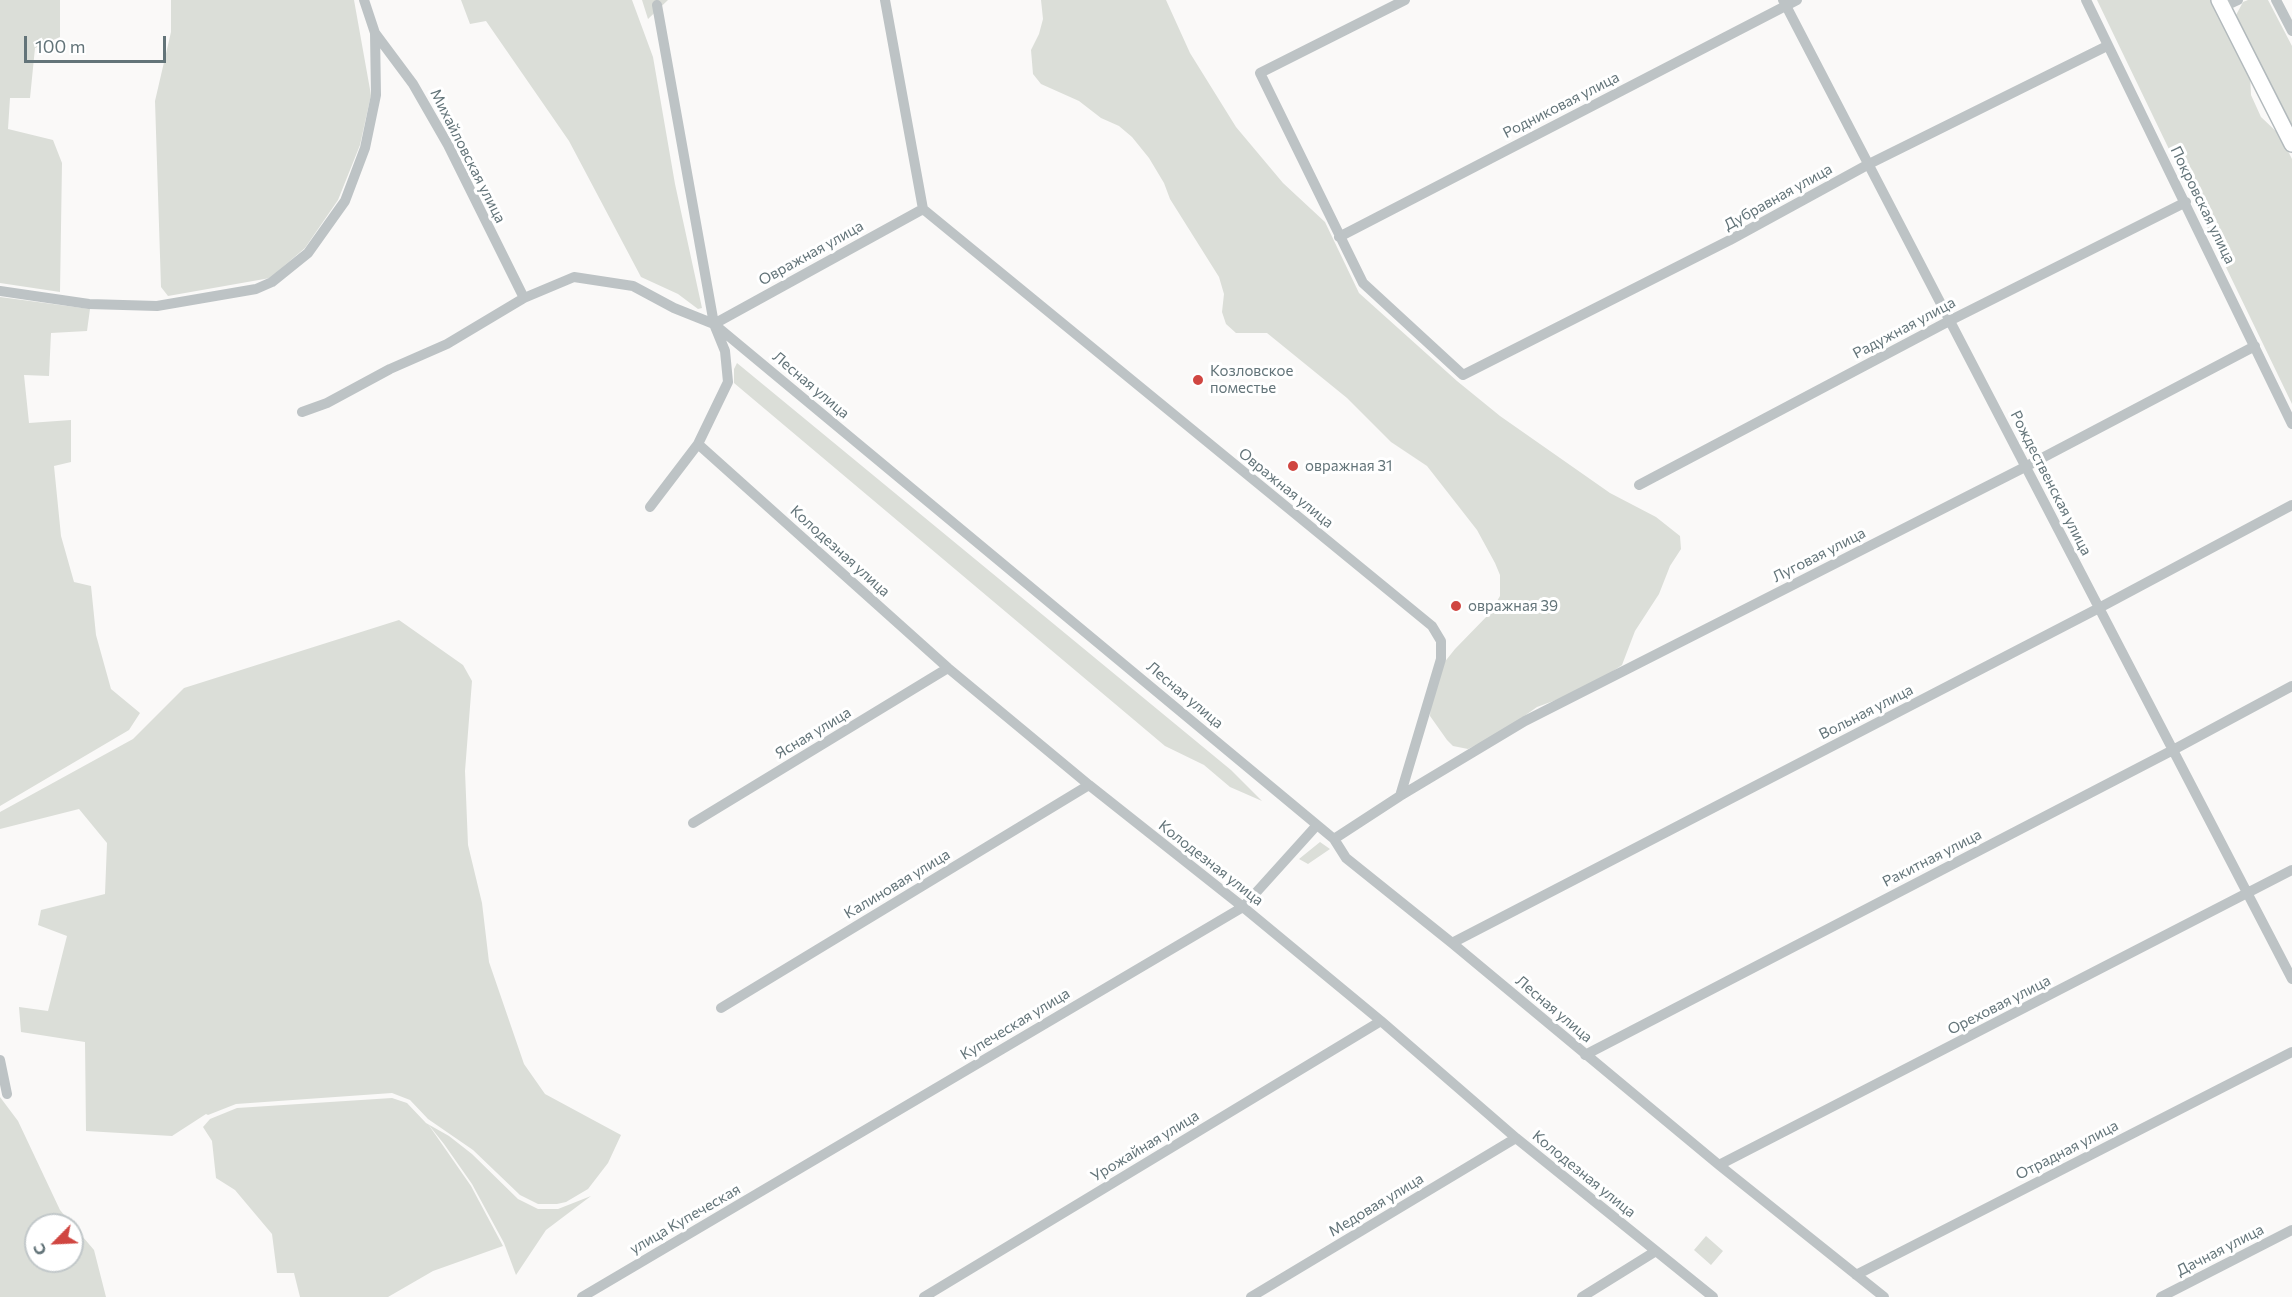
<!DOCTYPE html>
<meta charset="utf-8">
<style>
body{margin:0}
#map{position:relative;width:2292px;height:1297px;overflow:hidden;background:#faf9f8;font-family:Commissioner,sans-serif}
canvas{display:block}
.north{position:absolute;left:24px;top:1213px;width:60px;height:60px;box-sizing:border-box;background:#fff;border:2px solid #c1c7c9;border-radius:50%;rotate:246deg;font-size:16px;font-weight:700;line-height:24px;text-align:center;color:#637479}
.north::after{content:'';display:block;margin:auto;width:21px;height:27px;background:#d04641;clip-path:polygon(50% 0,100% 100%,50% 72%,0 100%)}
.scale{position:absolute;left:24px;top:36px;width:142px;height:27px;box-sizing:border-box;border:3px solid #637479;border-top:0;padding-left:8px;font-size:18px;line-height:21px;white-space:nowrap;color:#637479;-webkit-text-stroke:4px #fff;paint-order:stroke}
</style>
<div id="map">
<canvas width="2292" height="1297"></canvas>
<div class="north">С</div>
<div class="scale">100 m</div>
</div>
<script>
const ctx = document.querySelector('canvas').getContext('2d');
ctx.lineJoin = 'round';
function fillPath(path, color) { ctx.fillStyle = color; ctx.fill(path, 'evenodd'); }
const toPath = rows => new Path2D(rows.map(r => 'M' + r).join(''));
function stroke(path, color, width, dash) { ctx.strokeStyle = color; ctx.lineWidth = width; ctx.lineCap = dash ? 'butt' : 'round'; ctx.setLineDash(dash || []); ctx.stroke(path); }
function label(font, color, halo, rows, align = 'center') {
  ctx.font = font + ' Commissioner,sans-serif'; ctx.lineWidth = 6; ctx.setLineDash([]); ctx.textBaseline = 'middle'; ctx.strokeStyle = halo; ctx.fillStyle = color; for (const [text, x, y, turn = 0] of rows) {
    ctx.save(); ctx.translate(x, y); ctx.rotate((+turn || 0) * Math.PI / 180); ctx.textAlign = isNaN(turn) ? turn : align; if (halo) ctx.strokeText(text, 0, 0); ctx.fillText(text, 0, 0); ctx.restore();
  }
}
const green = toPath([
 [0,0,60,0,60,37,35,48,30,98,10,98,8,129,53,140,62,163,60,292,0,283],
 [171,0,354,0,371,95,360,145,338,200,305,248,270,278,168,296,161,287,155,101,171,32],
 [461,0,632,0,653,57,675,184,702,308,698,309,678,294,641,277,569,141,486,21,470,24],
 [642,0,668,0,648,19],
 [1041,0,1166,0,1190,53,1236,127,1283,183,1325,222,1359,293,1457,381,1500,416,1610,493,1656,517,1680,536,1681,549,1670,566,1659,594,1635,631,1622,665,1600,680,1578,692,1537,707,1499,734,1468,749,1453,746,1447,740,1430,716,1431,701,1443,664,1455,649,1490,613,1500,596,1500,575,1495,563,1477,530,1427,466,1391,442,1347,398,1267,333,1236,333,1226,324,1222,312,1224,294,1219,277,1170,199,1164,183,1149,158,1132,137,1119,126,1101,118,1079,101,1041,84,1033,74,1031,50,1039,34,1043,19],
 [2097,0,2213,0,2250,73,2251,95,2261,117,2280,135,2292,159,2292,404],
 [2248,0,2268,0,2292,46,2292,130,2235,17,2243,2],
 [0,297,90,309,87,331,51,333,49,376,24,375,29,423,71,420,71,462,54,466,61,536,74,582,91,586,96,635,111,689,140,713,129,730,0,806],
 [737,363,1231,770,1262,801,1230,787,1204,765,1165,746,734,383,734,369],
 [399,620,463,665,472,681,465,771,468,845,482,903,489,962,524,1064,545,1094,621,1135,608,1163,588,1189,566,1202,557,1204,538,1204,520,1195,473,1150,428,1119,410,1100,392,1093,236,1104,208,1115,206,1114,172,1136,86,1131,85,1042,21,1032,19,1007,48,1011,67,936,38,925,41,910,105,894,107,843,79,809,0,829,0,812,133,739,184,688],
 [1320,842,1330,849,1308,864,1299,859],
 [0,1097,18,1121,60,1210,94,1250,106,1297,0,1297],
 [36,1225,72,1225,72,1261,36,1261],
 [392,1098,407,1103,426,1123,449,1136,472,1154,518,1199,538,1209,558,1209,591,1196,546,1230,516,1275,504,1243,472,1184,444,1144,428,1124,471,1186,503,1246,433,1271,388,1297,300,1297,294,1273,277,1273,272,1234,235,1190,216,1178,212,1141,203,1127,210,1119,237,1108],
 [1706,1236,1723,1251,1711,1265,1694,1250]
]);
const minor = toPath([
 [885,0,923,209],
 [1405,0,1260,73,1363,283,1463,375,1730,240,1869,164,2107,46],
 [1783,0,2292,979],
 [2086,0,2292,424],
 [2276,0,2292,31],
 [2223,7,2238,0],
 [375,33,413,84,448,145,524,298],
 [1339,237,1797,0],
 [0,291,89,304,157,306,256,289,272,282,308,253,345,201,365,148,376,95,375,33,364,0],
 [714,324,923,209,1432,626,1441,641,1441,659,1400,796,1334,839],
 [302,412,327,403,390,369,447,344,524,298,574,277,633,286,674,308,714,324,1334,839,1346,858,1452,943,1719,1165,1884,1297],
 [698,444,948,668,1089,785,1243,907,1381,1021,1516,1138,1713,1297],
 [1639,485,1951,320,2186,202],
 [650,507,698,444,728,382,725,351,714,324,657,5],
 [1400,796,1525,721,2025,467,2255,346],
 [693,823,948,668],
 [1452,943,2099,608,2292,505],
 [721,1008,1089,785],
 [1585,1055,2173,750,2292,686],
 [0,1060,7,1094],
 [1719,1165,2292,870],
 [1856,1275,2292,1052],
 [582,1297,1243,907,1317,825],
 [924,1297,1381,1021],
 [1251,1297,1516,1138],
 [1582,1297,1656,1251],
 [2161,1297,2292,1230]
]);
const secondary = toPath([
 [2219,0,2292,144]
]);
const markers = [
 [1198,380,6,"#d04641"],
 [1293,466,6,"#d04641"],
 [1456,606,6,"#d04641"]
];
const streetNames = [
 ["Родниковая улица",1561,105,-27],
 ["Михайловская улица",468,156,63],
 ["Дубравная улица",1778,197,-29],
 ["Покровская улица",2203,205,64],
 ["Овражная улица",811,253,-29],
 ["Радужная улица",1904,328,-28],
 ["Лесная улица",811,385,40],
 ["Рождественская улица",2051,483,63],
 ["Овражная улица",1286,488,39],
 ["Колодезная улица",840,551,42],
 ["Луговая улица",1819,555,-27],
 ["Лесная улица",1185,695,40],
 ["Вольная улица",1866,712,-27],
 ["Ясная улица",813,733,-31],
 ["Ракитная улица",1932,858,-27],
 ["Колодезная улица",1211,863,38],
 ["Калиновая улица",897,884,-31],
 ["Ореховая улица",1999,1005,-27],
 ["Лесная улица",1554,1009,40],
 ["Купеческая улица",1015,1024,-31],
 ["Урожайная улица",1145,1146,-31],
 ["Отрадная улица",2067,1150,-27],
 ["Колодезная улица",1584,1174,39],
 ["Медовая улица",1376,1205,-31],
 ["улица Купеческая",685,1219,-30],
 ["Дачная улица",2220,1250,-27]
];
const poiNames = [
 ["Козловское",1210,371],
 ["поместье",1210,388],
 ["овражная 31",1305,466],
 ["овражная 39",1468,606]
];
fillPath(green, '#dbded8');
stroke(secondary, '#b2b9bc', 18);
stroke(minor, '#bdc3c5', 10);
stroke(secondary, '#fff', 15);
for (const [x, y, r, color] of markers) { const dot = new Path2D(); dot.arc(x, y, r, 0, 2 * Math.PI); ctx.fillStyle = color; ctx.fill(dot); stroke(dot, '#fff', 2); }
label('15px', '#637479', '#fff', streetNames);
label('15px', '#637479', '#fff', poiNames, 'left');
</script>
